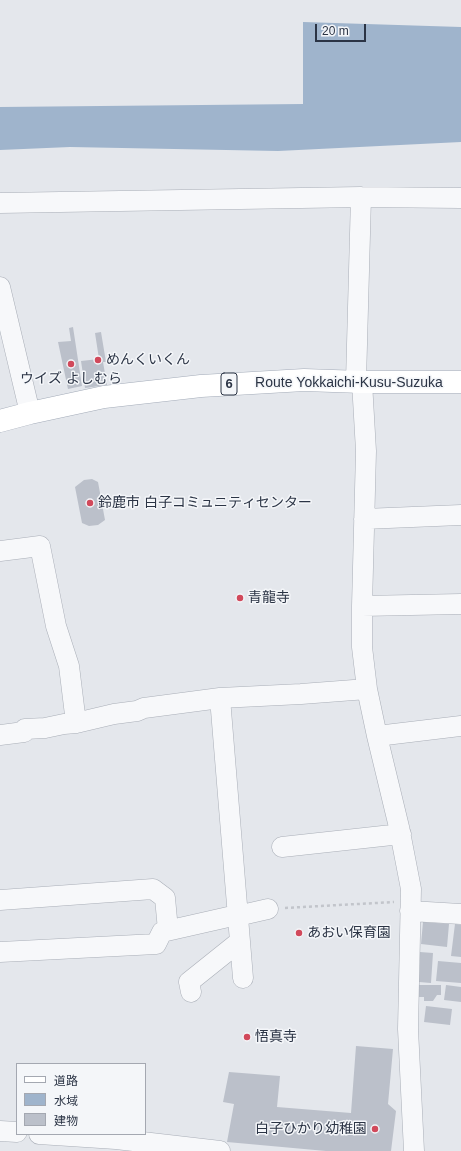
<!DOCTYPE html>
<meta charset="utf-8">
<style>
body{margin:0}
#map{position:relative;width:461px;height:1151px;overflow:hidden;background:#e4e7ec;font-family:Helvetica,"Noto Sans JP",sans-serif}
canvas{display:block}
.legend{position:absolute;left:16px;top:1063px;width:130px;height:72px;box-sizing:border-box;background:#f4f6f9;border:1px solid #a4a8b1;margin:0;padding:5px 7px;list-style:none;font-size:12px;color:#2b3445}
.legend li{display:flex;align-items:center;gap:8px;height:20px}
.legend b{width:20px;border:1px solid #a4a8b1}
.scale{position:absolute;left:315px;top:24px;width:51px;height:18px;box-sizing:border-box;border:2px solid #2b3445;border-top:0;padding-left:5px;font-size:12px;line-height:14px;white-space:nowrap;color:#2b3445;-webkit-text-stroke:3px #f4f6f9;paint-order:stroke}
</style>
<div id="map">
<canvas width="461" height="1151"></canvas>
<ul class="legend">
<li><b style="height:5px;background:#fff"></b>道路</li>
<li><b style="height:11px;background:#9fb4cc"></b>水域</li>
<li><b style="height:11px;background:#bbc0ca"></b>建物</li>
</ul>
<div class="scale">20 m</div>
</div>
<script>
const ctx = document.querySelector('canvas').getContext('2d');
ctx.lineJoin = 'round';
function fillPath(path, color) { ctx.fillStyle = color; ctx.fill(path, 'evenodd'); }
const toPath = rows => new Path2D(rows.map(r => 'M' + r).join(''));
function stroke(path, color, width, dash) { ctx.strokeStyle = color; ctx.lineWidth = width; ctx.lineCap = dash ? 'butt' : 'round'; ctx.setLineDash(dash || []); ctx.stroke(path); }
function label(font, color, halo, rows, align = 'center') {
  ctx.font = font + ' Helvetica,"Noto Sans JP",sans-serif'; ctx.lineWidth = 3; ctx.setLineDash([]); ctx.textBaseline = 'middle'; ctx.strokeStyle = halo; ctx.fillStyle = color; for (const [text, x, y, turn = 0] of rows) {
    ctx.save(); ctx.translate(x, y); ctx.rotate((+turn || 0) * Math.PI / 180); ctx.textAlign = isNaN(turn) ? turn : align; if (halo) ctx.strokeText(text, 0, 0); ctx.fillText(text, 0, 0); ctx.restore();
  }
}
const water = toPath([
 [303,22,461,27,461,142,278,151,70,147,0,150,0,107,303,104]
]);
const building = toPath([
 [73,327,82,386,68,389,58,342,71,341,69,328],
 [101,332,106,362,103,362,107,385,85,388,81,361,99,359,95,333],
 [92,479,98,482,105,520,98,525,89,526,82,523,75,487,84,480],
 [423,922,449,924,447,947,421,944],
 [455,924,461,925,461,957,451,956],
 [420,952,433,953,431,983,419,982],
 [438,961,461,963,461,983,436,981],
 [418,985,441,985,441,995,437,995,433,1001,424,1001,424,997,418,997],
 [446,985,461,987,461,1002,444,1000],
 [426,1006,452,1009,450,1025,424,1022],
 [356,1046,393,1049,388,1104,396,1111,391,1151,326,1151,227,1142,234,1104,223,1102,229,1072,280,1076,277,1107,351,1113]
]);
const path = toPath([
 [285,908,394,902]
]);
const minor = toPath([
 [0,203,361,197,461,198],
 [0,287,30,413],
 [356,381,361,197],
 [362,382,366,451,362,606,362,647,367,689,377,736,399,827,411,889,408,1029,414,1151],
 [364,519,461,515],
 [0,551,40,546,56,626,69,666,76,723],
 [362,606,461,604],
 [220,698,243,978],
 [0,735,24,732,25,729,45,728,64,724,76,723,114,714,137,711,144,708,220,698,301,694,367,689],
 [377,736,461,726],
 [282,847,401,834],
 [0,900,153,889,165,898,168,930],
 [410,911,461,914],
 [0,952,156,944,162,932,237,915,246,914,268,909],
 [191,992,189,982,239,942],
 [0,1131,17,1132],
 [39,1134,116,1139,220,1151]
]);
const major = toPath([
 [0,421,30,413,104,397,201,386,304,380,362,382,461,382]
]);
const markers = [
 [98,360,4,"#d1495b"],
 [71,364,4,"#d1495b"],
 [90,503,4,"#d1495b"],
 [240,598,4,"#d1495b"],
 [299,933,4,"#d1495b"],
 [247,1037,4,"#d1495b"],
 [375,1129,4,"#d1495b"]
];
const shields = [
 [229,384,16]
];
const shieldNames = [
 ["6",229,384]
];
const poiNames = [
 ["めんくいくん",106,360],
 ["ウイズ よしむら",71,379,"center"],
 ["鈴鹿市 白子コミュニティセンター",98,503],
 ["青龍寺",248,598],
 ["あおい保育園",307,933],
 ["悟真寺",255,1037],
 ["白子ひかり幼稚園",367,1129,"right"]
];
const streetNames = [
 ["Route Yokkaichi-Kusu-Suzuka",349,383]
];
fillPath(water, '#9fb4cc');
fillPath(building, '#bbc0ca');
stroke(minor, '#a9aeb7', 21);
stroke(major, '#a3abb8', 23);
stroke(path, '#c2c5cb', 2.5, [3, 3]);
stroke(minor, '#f7f8fa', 20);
stroke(major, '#fff', 22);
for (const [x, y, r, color] of markers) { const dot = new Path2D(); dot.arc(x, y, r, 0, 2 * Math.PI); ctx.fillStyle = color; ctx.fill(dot); stroke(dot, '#f4f6f9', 1.5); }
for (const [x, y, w] of shields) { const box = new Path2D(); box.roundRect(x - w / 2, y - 11, w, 22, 3); ctx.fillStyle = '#f4f6f9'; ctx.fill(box); stroke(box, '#2b3445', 1); }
label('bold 13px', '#2b3445', null, shieldNames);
label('14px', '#2b3445', '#f4f6f9', poiNames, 'left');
label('14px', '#2b3445', '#f4f6f9', streetNames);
</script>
